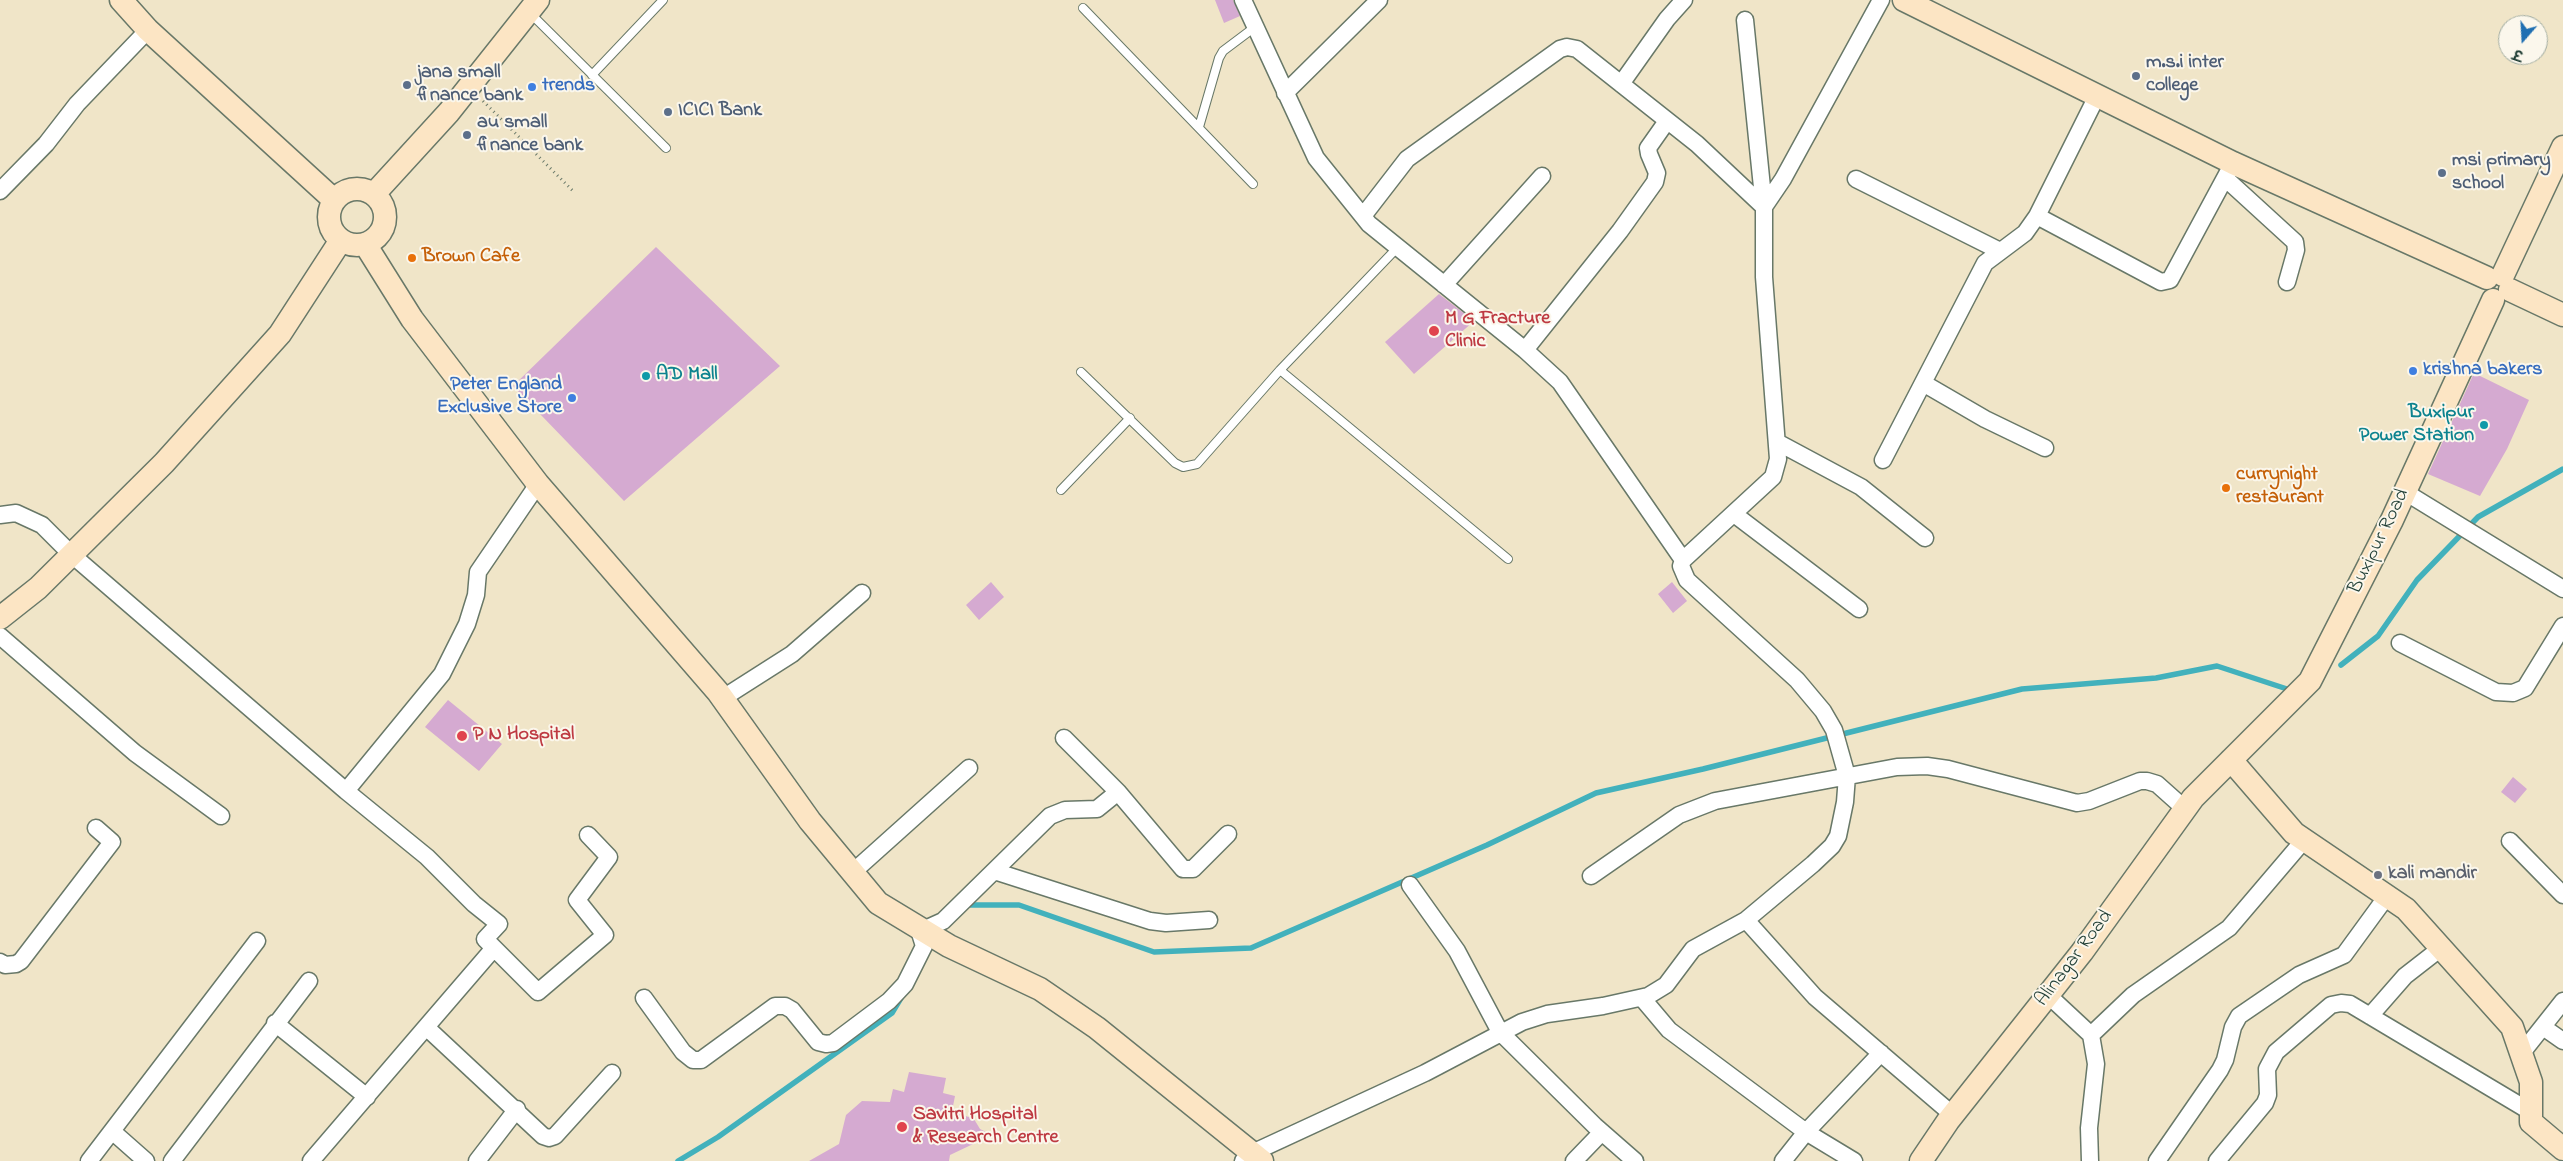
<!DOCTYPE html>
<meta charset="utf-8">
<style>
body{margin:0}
#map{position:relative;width:2563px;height:1161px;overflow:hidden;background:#f0e5c8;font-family:"Indie Flower","Playpen Sans Deva",sans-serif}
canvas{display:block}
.north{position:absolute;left:2498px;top:15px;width:50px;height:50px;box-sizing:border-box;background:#fbf7ec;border:1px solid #a3ada2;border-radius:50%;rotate:199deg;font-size:14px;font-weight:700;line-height:20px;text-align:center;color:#1f3d34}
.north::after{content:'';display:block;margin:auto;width:18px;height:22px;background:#1f6fb2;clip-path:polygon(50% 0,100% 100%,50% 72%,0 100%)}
</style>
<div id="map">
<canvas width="2563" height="1161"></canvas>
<div class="north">उ</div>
</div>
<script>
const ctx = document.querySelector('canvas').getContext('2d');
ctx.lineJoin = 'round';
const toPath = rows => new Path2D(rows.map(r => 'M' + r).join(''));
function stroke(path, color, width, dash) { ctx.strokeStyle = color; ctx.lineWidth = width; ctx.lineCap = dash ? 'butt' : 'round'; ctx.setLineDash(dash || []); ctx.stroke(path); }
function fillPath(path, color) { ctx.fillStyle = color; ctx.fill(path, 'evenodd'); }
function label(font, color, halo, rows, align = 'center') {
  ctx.font = font + ' "Indie Flower",sans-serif'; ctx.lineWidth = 4; ctx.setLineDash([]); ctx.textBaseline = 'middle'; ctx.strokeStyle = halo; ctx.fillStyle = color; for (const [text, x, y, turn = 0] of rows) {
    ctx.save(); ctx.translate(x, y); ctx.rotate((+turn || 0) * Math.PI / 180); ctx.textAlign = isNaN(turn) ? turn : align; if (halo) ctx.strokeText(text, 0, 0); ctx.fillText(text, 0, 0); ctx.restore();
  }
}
const stream = toPath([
 [2341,665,2378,636,2417,580,2478,517,2563,469],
 [965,905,1019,905,1154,952,1251,948,1487,845,1596,793,1703,769,2022,689,2156,678,2217,666,2287,689],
 [678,1161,718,1137,892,1013,901,998]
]);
const building = toPath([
 [1215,0,1233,0,1240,16,1224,23],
 [656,247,780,366,624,501,513,386],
 [1439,294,1474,321,1414,374,1385,342],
 [2474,373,2529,400,2507,449,2480,496,2428,474],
 [991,582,1004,597,979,620,966,605],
 [1672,582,1687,601,1673,613,1658,594],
 [448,700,502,744,479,771,425,727],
 [2513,777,2527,789,2515,803,2501,792],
 [909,1072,946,1078,943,1093,955,1096,952,1111,974,1119,980,1129,992,1135,950,1155,949,1161,809,1161,839,1144,846,1115,862,1101,890,1102,893,1089,904,1092]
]);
const path = toPath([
 [483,101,573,191]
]);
const lane = toPath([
 [1083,8,1253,184],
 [530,13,666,148],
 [592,75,663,0],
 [1199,127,1219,58,1223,51,1255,27],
 [1280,370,1508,559],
 [1081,372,1175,463,1183,467,1197,464,1280,370,1398,247],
 [1061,490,1130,418]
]);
const street = toPath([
 [1243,0,1316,158,1369,224,1525,350,1620,231,1655,182,1657,173,1649,154,1648,148,1667,121],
 [1745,20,1764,207],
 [1621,84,1667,19,1684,0],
 [1285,93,1379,0],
 [2225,178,2295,242,2296,250,2287,282],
 [1856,179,2000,251],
 [0,191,46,144,77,104,148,30],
 [1363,216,1407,159,1560,49,1567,47,1577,49,1697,144,1764,207],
 [2037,216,2161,282,2170,280,2233,163],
 [1444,285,1542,176],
 [1525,350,1560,382,1683,560],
 [1923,383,1985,419,2045,448],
 [1777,442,1861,487,1925,538],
 [1883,460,1985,263,2025,233,2037,216,2097,96],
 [538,484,478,572,476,595,467,624,442,674,346,791,427,857,474,904,499,924,485,939,538,992,605,935,577,900,609,857,588,835],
 [2405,492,2563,589],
 [1734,514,1859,609],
 [0,515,16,513,42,525,71,554,346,791],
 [0,636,135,753,221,816],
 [2400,643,2496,692,2513,693,2525,688,2563,626],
 [723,698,792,654,862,593],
 [1064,738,1118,792,1183,869,1193,869,1228,834],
 [2510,841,2563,895],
 [994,871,1150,921,1166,923,1209,920],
 [853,872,969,768],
 [1591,876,1679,815,1715,801,1897,767,1927,766,1948,769,2077,803,2089,801,2140,781,2147,781,2157,784,2185,809],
 [1410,885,1457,951,1500,1032,1595,1126,1635,1161],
 [1746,920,1815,997,1953,1115],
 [923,930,943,921,1050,816,1065,810,1097,809,1118,792],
 [494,948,426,1027,543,1136,549,1138,555,1136,612,1073],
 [0,962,5,965,16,964,21,961,112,842,96,828],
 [2048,995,2091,1035,2096,1064,2089,1128,2090,1161],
 [644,998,683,1052,693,1060,701,1060,775,1006,785,1006,792,1010,818,1042,826,1044,833,1043,889,1001,905,984,924,946,918,927],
 [1642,998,1669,1030,1806,1132,1854,1161],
 [2370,1016,2405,976,2441,948],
 [275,1023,367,1097],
 [2543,1027,2563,1041],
 [2091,1035,2133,995,2229,928,2304,840],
 [2521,1054,2563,1001],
 [112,1131,146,1161],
 [89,1161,257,941],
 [172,1161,309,981],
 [311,1161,426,1027],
 [477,1161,517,1109],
 [1243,1161,1252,1153,1425,1073,1522,1022,1547,1014,1603,1006,1648,996,1666,985,1693,949,1746,920,1813,864,1832,846,1838,836,1845,802,1847,776,1834,730,1823,711,1797,680,1687,580,1681,566,1683,560,1773,477,1778,459,1764,277,1764,207,1783,179,1881,0],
 [1574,1161,1602,1132],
 [1783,1161,1806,1132,1881,1053],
 [2157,1161,2220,1070,2225,1060,2233,1027,2239,1016,2299,975,2344,955,2387,896],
 [2217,1161,2265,1103,2268,1095,2267,1069,2276,1052,2331,1005,2341,1003,2350,1004,2531,1112]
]);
const secondary = toPath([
 [121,0,148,30,334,200],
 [1904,0,2233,163,2487,278],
 '329 217a28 28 0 1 1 56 0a28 28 0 1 1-56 0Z',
 [374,194,449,112,538,0],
 [365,244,412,319,538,484,718,692,810,821,878,903,949,946,1040,989,1097,1028,1262,1161],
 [2503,275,2563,147],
 [2510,290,2563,315],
 [0,618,38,588,164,463,280,334,341,240],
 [2231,760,2294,833,2406,909,2512,1027,2531,1082,2531,1122,2563,1149],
 [1921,1161,1948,1121,2082,952,2193,798,2310,681,2392,520,2493,300]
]);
const markers = [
 [2136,76,5,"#5c6f8a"],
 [407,85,5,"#5c6f8a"],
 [532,87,5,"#3f7fe0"],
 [668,112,5,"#5c6f8a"],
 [467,135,5,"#5c6f8a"],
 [2442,173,5,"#5c6f8a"],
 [412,258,5,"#e8710a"],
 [1434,331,6,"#e0444e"],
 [2413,371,5,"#3f7fe0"],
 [646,376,5,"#0f9aa8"],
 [572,398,5,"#3f7fe0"],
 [2484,425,5,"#0f9aa8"],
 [2226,488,5,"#e8710a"],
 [462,736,6,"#e0444e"],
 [2378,875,5,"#6b7280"],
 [902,1127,6,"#e0444e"]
];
const serviceNames = [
 ["m.s.i inter",2146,64],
 ["college",2146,87],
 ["jana small",417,74],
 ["finance bank",417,97],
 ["ICICI Bank",678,112],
 ["au small",477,124],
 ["finance bank",477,147],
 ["msi primary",2452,162],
 ["school",2452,185]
];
const shopNames = [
 ["trends",542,87],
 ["krishna bakers",2423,371],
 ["Peter England",562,386,"right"],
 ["Exclusive Store",562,409,"right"]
];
const foodNames = [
 ["Brown Cafe",422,258],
 ["currynight",2236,476],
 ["restaurant",2236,499]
];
const healthNames = [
 ["M G Fracture",1445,320],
 ["Clinic",1445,343],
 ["P N Hospital",473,736],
 ["Savitri Hospital",913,1116],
 ["& Research Centre",913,1139]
];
const cultureNames = [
 ["AD Mall",656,376],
 ["Buxipur",2474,414,"right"],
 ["Power Station",2474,437,"right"]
];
const streetNames = [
 ["Buxipur Road",2380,542,-64],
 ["Alinagar Road",2075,959,-53]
];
const worshipNames = [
 ["kali mandir",2388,875]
];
stroke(stream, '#42b1bc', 5.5);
fillPath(building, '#d5aad1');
stroke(lane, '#687868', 10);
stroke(street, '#687868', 19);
stroke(secondary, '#687868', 25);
stroke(path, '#687868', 3, [1, 4]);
stroke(lane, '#fff', 8);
stroke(street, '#fff', 16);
stroke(secondary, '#fce5c4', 22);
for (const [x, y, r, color] of markers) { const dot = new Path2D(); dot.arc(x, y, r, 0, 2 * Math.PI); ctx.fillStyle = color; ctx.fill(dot); stroke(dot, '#fbf7ec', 2); }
label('bold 20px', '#4e5e75', '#fbf7ec', serviceNames, 'left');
label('bold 20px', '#366cbe', '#fbf7ec', shopNames, 'left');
label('bold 20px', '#c56008', '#fbf7ec', foodNames, 'left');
label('bold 20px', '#be3a42', '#fbf7ec', healthNames, 'left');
label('bold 20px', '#0d838f', '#fbf7ec', cultureNames, 'left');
label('20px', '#1f3d34', '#fbf7ec', streetNames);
label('bold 20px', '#5b616d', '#fbf7ec', worshipNames, 'left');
</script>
